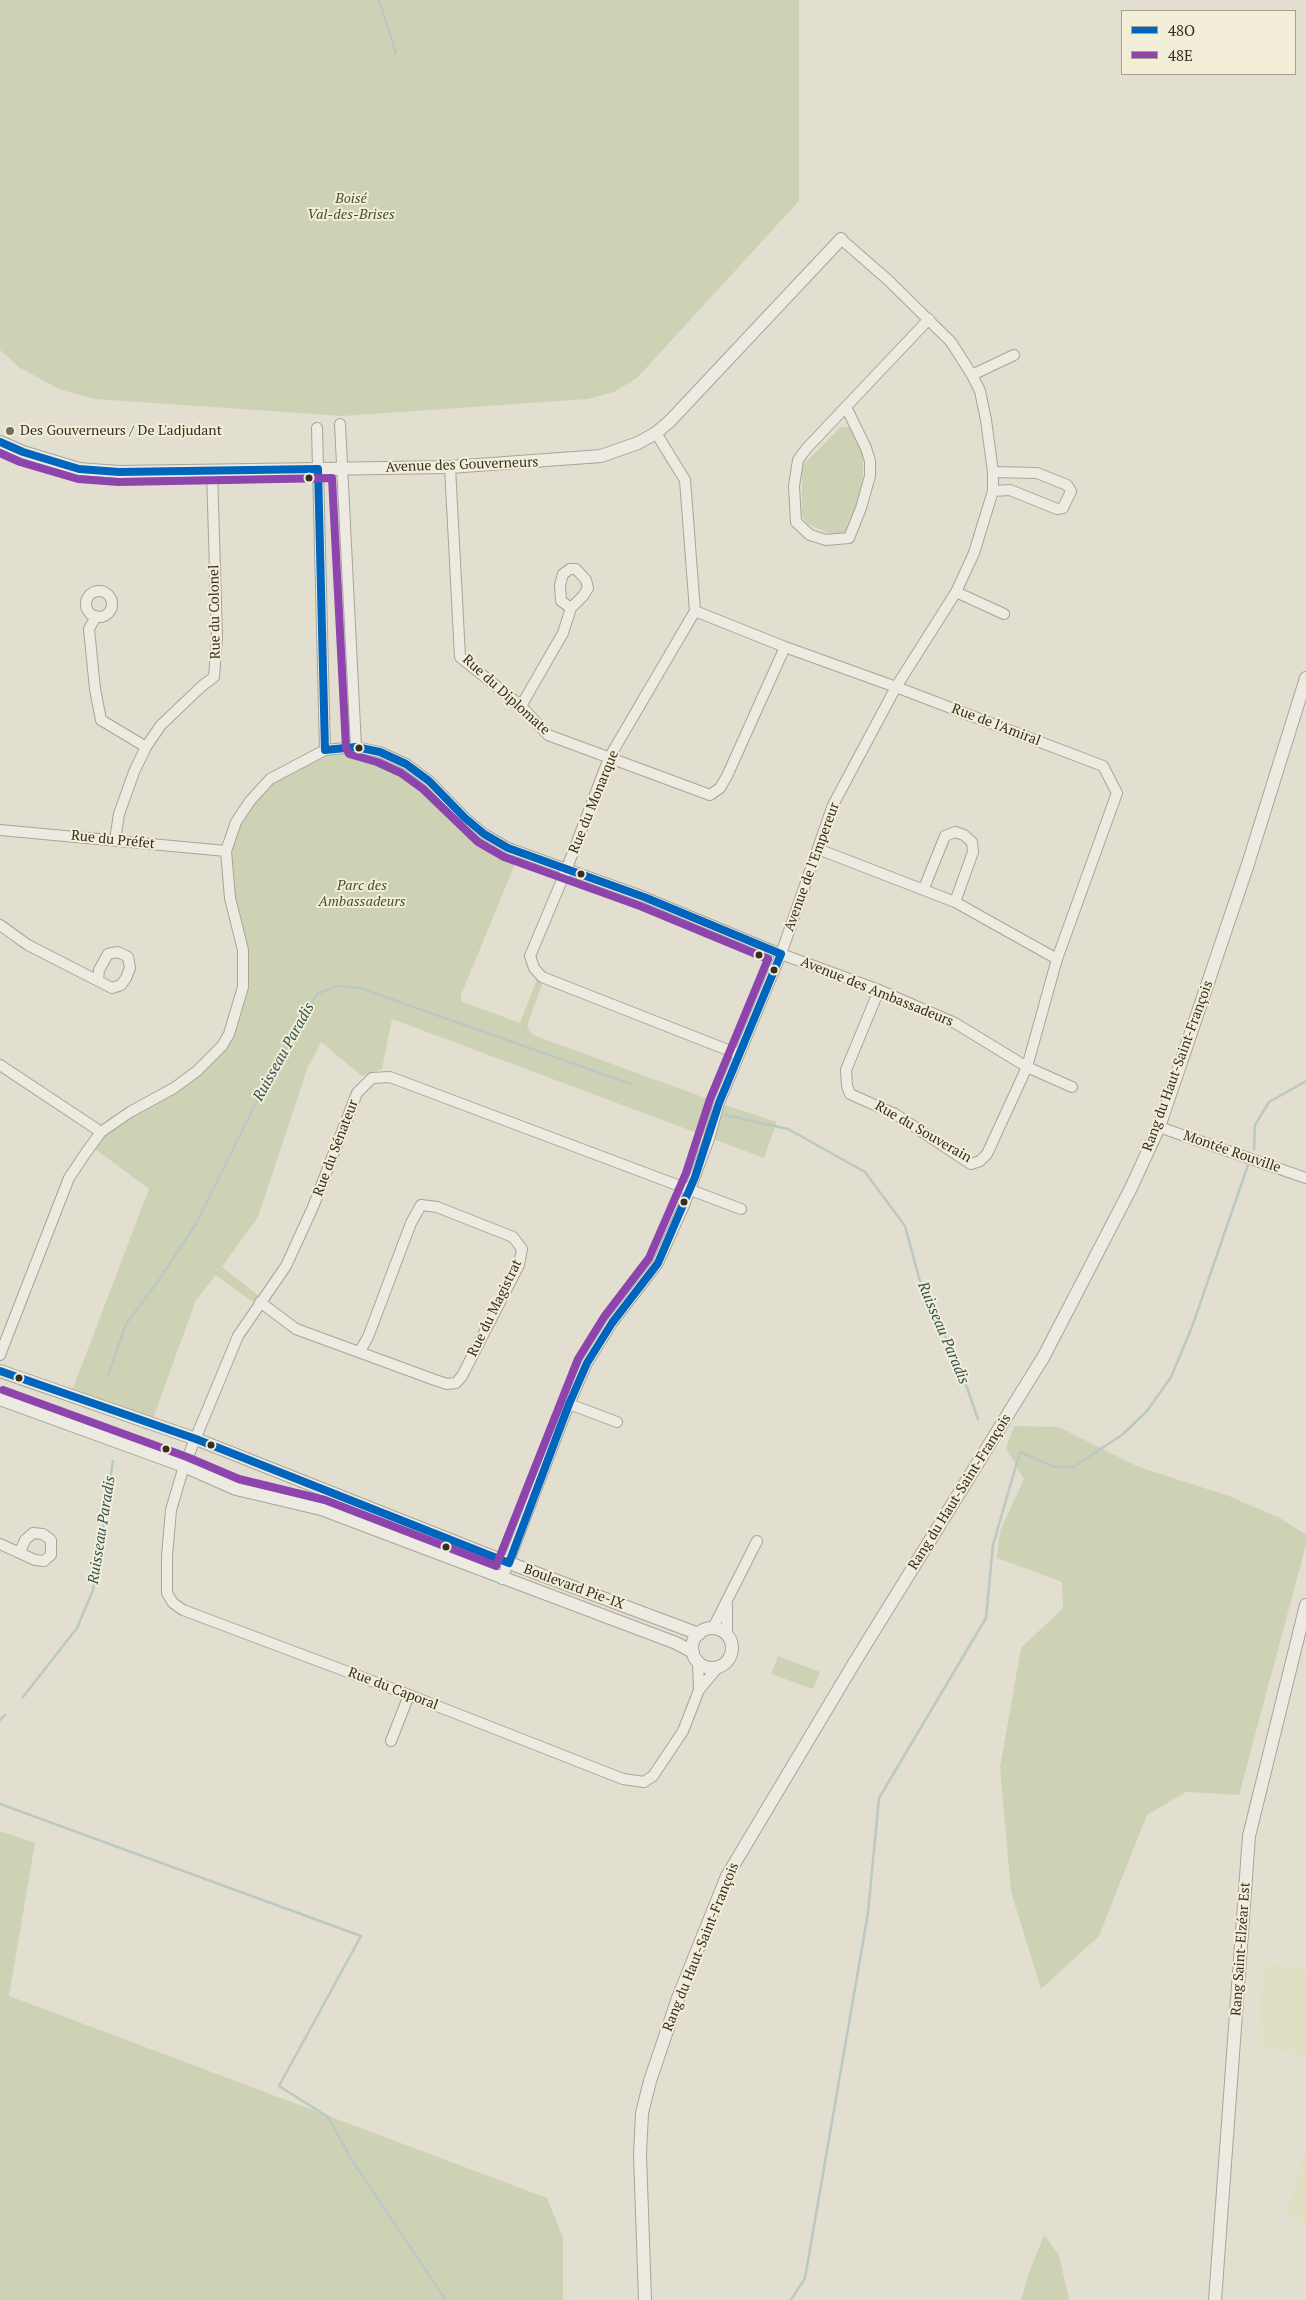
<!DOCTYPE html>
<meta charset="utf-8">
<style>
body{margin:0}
#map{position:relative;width:1306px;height:2300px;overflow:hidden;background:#e2dfd1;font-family:"PT Serif",serif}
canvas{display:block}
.legend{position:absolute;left:1121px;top:10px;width:175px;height:65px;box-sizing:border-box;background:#f2eed8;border:1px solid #a7a18f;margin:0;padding:6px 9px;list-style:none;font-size:15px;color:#372e22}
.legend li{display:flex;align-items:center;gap:10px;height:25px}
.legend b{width:25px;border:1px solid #a7a18f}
</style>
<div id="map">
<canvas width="1306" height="2300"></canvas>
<ul class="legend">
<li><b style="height:6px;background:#0065bd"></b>48O</li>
<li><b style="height:6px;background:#8e44ad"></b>48E</li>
</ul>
</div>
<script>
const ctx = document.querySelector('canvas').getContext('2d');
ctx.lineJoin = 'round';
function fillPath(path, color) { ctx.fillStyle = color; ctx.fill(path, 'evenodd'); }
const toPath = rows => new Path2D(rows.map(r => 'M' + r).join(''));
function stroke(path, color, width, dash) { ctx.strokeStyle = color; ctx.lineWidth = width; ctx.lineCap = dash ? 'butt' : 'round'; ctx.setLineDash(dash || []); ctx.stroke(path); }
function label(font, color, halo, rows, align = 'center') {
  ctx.font = font + ' "PT Serif",serif'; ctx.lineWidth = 4; ctx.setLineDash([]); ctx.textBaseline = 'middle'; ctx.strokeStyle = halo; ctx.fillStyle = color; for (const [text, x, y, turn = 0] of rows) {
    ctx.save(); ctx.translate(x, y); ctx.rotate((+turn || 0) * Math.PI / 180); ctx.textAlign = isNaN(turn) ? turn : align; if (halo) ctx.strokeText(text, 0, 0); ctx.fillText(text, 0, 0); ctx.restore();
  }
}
const farmland = toPath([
 [1264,1962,1306,1970,1306,2058,1257,2044],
 [1306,2147,1306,2224,1286,2215]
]);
const green = toPath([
 [0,0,799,0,799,201,637,378,614,392,588,399,343,416,95,399,61,390,20,368,0,350],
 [841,427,849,427,863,455,863,485,849,526,844,534,837,537,808,524,802,516,802,466],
 [356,747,406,764,465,818,520,852,461,995,461,1001,520,1023,537,979,543,982,527,1026,533,1035,719,1103,777,1122,764,1158,392,1019,382,1069,362,1076,321,1042,307,1069,258,1217,222,1267,263,1299,258,1306,216,1275,196,1300,151,1424,70,1396,149,1189,91,1146,101,1132,174,1088,222,1046,243,987,243,947,226,865,236,822,270,779,313,756],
 [1014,1426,1059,1427,1139,1467,1229,1496,1280,1518,1306,1535,1306,1545,1239,1795,1186,1792,1147,1815,1099,1936,1041,1989,1011,1892,1000,1767,1021,1648,1063,1608,1062,1582,997,1558,1000,1531,1024,1479,1006,1448],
 [778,1656,820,1672,813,1689,771,1674],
 [0,1831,35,1843,9,1996,547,2198,563,2238,563,2300,0,2300],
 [1044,2235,1059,2255,1069,2300,1021,2300,1030,2270]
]);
const stream = toPath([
 [379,0,396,53],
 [725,1115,788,1129,865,1172,905,1226,924,1296,956,1357,978,1419],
 [1254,1149,1255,1125,1269,1102,1306,1081],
 [108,1376,126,1324,159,1280,197,1222,262,1091,317,994,336,986,360,988,631,1084],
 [23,1697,77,1628,93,1590,113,1461],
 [0,1720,5,1715],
 [0,1804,361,1936,279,2086,328,2117,351,2159,446,2300],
 [791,2300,805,2278,868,1913,879,1798,986,1618,993,1545,1020,1452,1054,1467,1073,1467,1122,1435,1147,1411,1171,1377,1192,1327,1248,1165]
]);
const minor = toPath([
 [972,375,1014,355],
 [846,407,866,448,870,461,870,476,861,508,849,538,826,540,810,535,796,522,794,486,798,460,806,449,929,319],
 [340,424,356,747],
 [317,428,325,750],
 [656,433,685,480,695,611,609,758,567,868,530,956,534,968,542,977,738,1054],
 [450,467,460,657,521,706,548,735,710,795,720,788,727,776,785,647],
 [993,491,1010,490,1057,509,1063,508,1071,491,1067,485,1037,473,993,472],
 '86 604a13 13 0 1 1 26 0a13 13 0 1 1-26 0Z',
 [956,592,1004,614],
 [695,611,785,647,896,687,1103,766,1117,793,1057,959,1027,1067,987,1154,980,1161,971,1164,895,1114,850,1094,847,1086,846,1070,879,990],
 [96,616,89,629,95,689,101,720,146,747],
 [521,706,563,633,571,608,583,596,588,588,586,580,576,569,570,569,563,574,560,585,561,601,571,608],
 [0,830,226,851],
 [115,840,119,814,134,772,146,747,161,725,202,686,214,677,217,637,212,471],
 [818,849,955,902,1057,959],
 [924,888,945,836,955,832,964,835,972,842,973,852,955,902],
 [0,925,28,945,112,988,121,985,126,978,130,968,128,957,118,952,108,954,99,970,98,980],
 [0,1065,101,1132],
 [1159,1127,1306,1178],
 [260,1302,296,1329,435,1380,447,1384,456,1383,462,1376,519,1265,522,1249,513,1237,437,1207,421,1205,411,1223,368,1337,360,1351],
 [0,1355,69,1178,85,1154,101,1132,130,1112,174,1088,197,1071,222,1046,229,1034,243,987,243,950,230,898,226,851,236,822,250,801,270,779,325,750,356,747,380,752,406,764,429,781,465,818,484,834,508,848,644,897,781,954,879,990,955,1023,1027,1067,1072,1087],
 [569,1404,617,1422],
 [0,1544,35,1560,44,1561,51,1555,51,1540,43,1534,33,1533,25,1540,20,1552],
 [502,1579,569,1404,587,1363,612,1323,658,1263,685,1203,709,1139,719,1103,781,954,833,805,896,687,956,592,974,553,993,491,993,472,986,420,980,391,972,375,951,342,888,280,841,239],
 [713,1628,757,1541],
 [727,1634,727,1605],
 [698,1661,699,1690],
 [718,1667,699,1690,683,1731,653,1776,644,1782,623,1779,409,1695,183,1610,173,1603,167,1593,167,1556,171,1510,184,1466,238,1336,286,1266,313,1207,357,1093,372,1078,390,1077,741,1209],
 [391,1741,409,1695]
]);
const tertiary = toPath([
 [0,442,23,452,79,469,119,472,450,467,601,456,638,443,656,433,670,421,841,239],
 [0,1371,196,1439,496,1558,699,1634],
 [0,1399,184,1466,236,1489,321,1509,676,1643,693,1652],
 '692 1648a20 20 0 1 1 40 0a20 20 0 1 1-40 0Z',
 [645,2300,640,2154,642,2113,650,2081,678,1998,727,1876,856,1660,1044,1356,1131,1188,1159,1127,1194,1024,1248,864,1306,678],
 [1215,2300,1249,1836,1306,1605]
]);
const bus1 = toPath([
 [0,442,23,452,79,469,119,472,318,469,325,750,356,747,380,752,406,764,429,781,465,818,484,834,508,848,644,897,781,954,719,1103,695,1177,658,1263,612,1323,587,1363,569,1404,509,1563,196,1439,0,1371]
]);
const bus2 = toPath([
 [0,453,20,462,78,479,119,482,332,478,346,748,349,754,377,762,401,773,423,789,478,842,504,857,640,906,768,959,710,1099,686,1173,649,1258,604,1317,578,1359,496,1566,325,1500,239,1479,187,1457,3,1390]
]);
const markers = [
 [10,431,5,"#736c5f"],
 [309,478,4.5,"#372e22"],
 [359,748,4.5,"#372e22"],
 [581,874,4.5,"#372e22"],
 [759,955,4.5,"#372e22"],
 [774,970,4.5,"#372e22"],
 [684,1202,4.5,"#372e22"],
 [19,1378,4.5,"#372e22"],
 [211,1445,4.5,"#372e22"],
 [166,1449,4.5,"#372e22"],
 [446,1547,4.5,"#372e22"]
];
const parkNames = [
 ["Boisé",351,199],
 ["Val-des-Brises",351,215],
 ["Parc des",362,886],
 ["Ambassadeurs",362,902]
];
const poiNames = [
 ["Des Gouverneurs / De L'adjudant",20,431]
];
const streetNames = [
 ["Avenue des Gouverneurs",462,465,-2],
 ["Rue du Colonel",215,612,-91],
 ["Rue du Diplomate",506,695,42],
 ["Rue de l'Amiral",996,725,21],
 ["Rue du Monarque",594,802,-68],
 ["Rue du Préfet",113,840,6],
 ["Avenue de l'Empereur",812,867,-70],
 ["Avenue des Ambassadeurs",877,992,22],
 ["Rang du Haut-Saint-François",1178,1066,-70],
 ["Rue du Souverain",923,1132,30],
 ["Rue du Sénateur",336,1148,-69],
 ["Montée Rouville",1232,1152,19],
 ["Rue du Magistrat",495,1308,-64],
 ["Rang du Haut-Saint-François",960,1492,-58],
 ["Boulevard Pie-IX",574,1587,20],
 ["Rue du Caporal",393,1689,21],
 ["Rang du Haut-Saint-François",701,1947,-68],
 ["Rang Saint-Elzéar Est",1241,1949,-86]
];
const waterNames = [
 ["Ruisseau Paradis",284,1052,-61],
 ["Ruisseau Paradis",943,1333,67],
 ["Ruisseau Paradis",102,1530,-81]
];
fillPath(farmland, '#e0dec3');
fillPath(green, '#ced2b5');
stroke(stream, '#bbc9c2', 2.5);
stroke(minor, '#a8a499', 12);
stroke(tertiary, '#a8a499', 14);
stroke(minor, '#eceae1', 10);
stroke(tertiary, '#eceae1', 12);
stroke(bus1, '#0065bd', 8);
stroke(bus2, '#8e44ad', 8);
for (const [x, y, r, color] of markers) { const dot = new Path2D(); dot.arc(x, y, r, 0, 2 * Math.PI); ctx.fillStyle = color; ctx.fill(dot); stroke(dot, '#f2eed8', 2); }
label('italic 14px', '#43512b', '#f2eed8', parkNames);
label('14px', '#372e22', '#f2eed8', poiNames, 'left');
label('14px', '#372e22', '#f2eed8', streetNames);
label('italic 15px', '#335355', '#f2eed8', waterNames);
</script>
